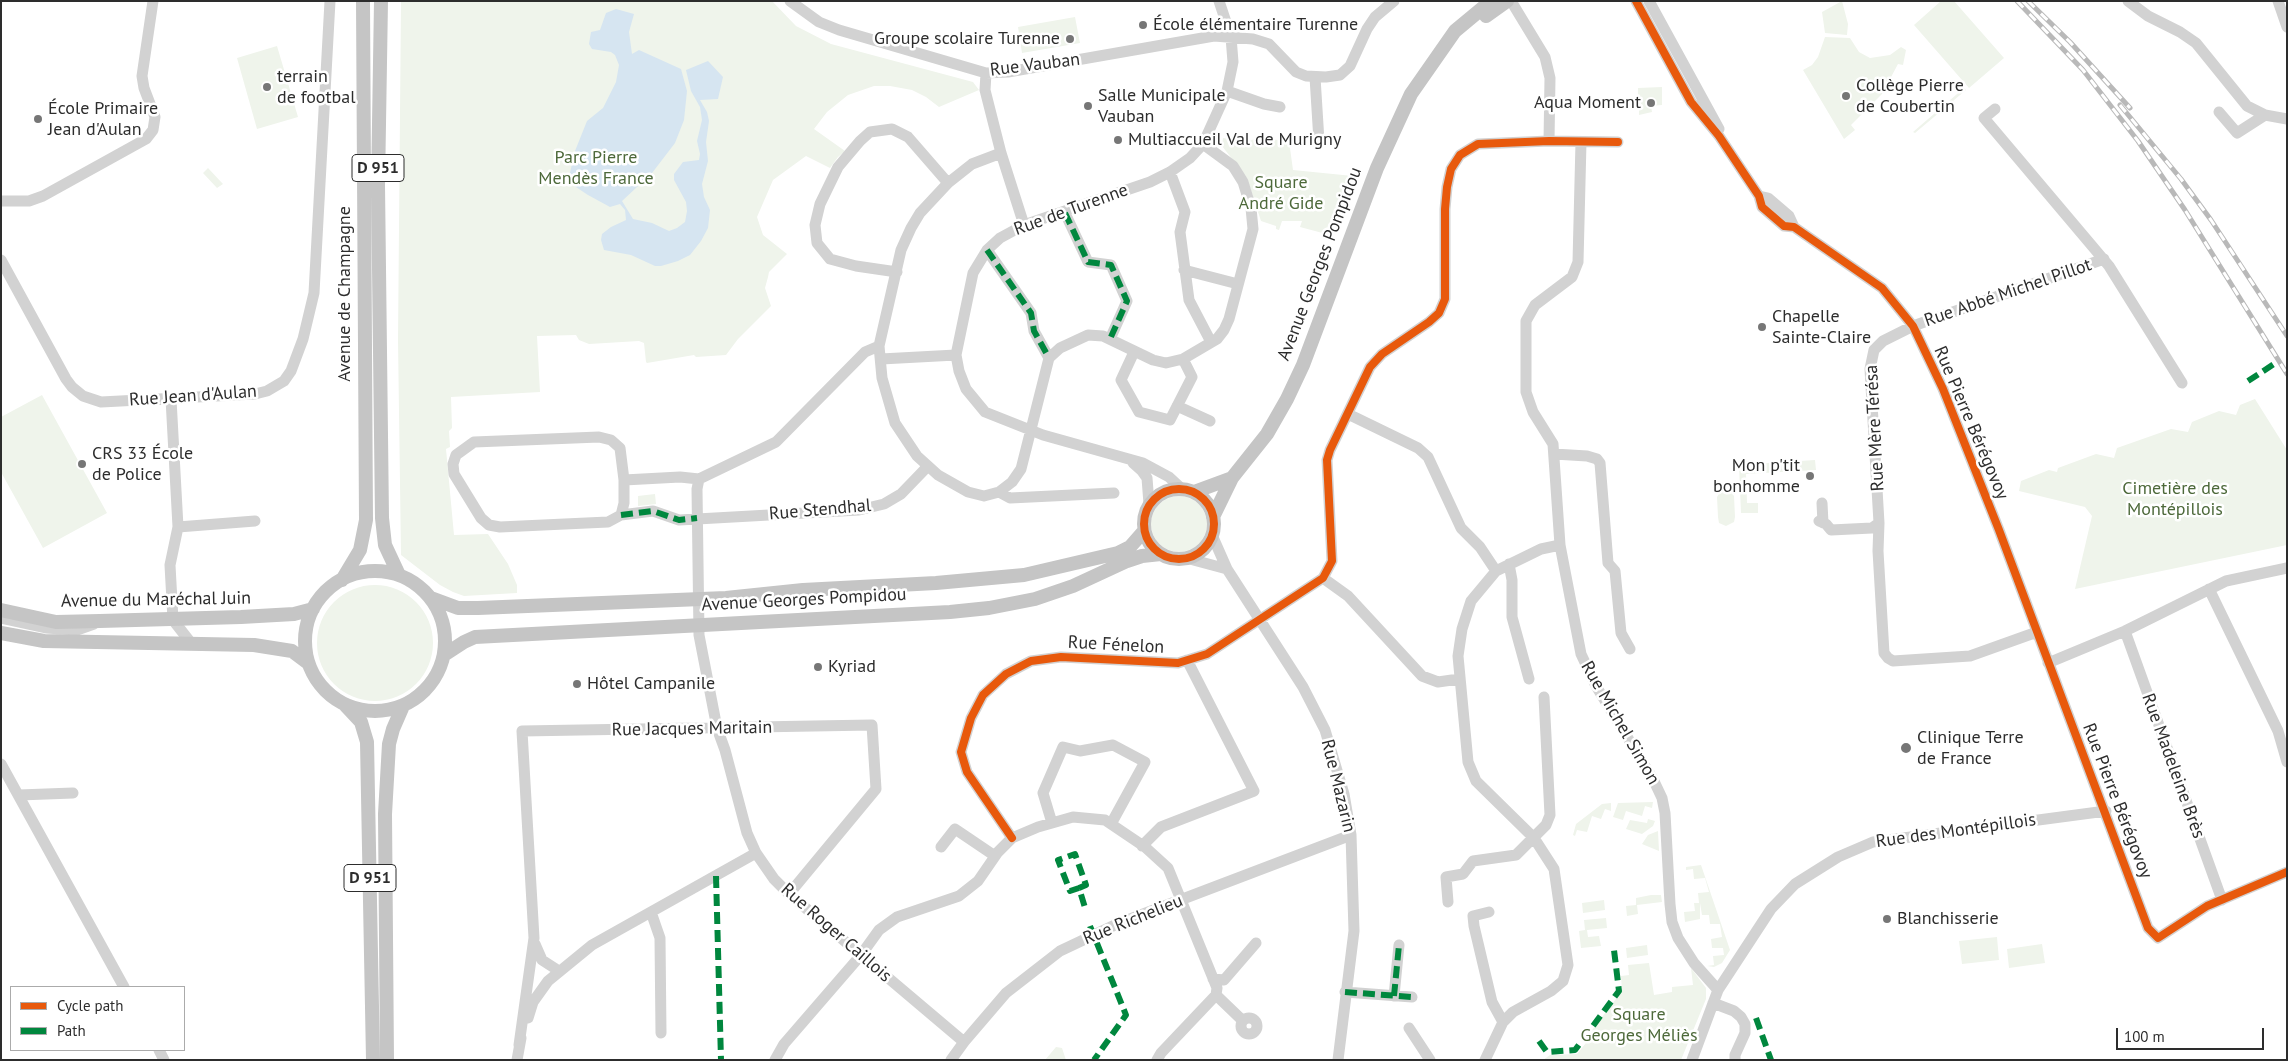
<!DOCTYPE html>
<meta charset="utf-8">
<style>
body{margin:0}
#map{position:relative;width:2288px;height:1061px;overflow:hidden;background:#fff;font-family:"PT Sans",sans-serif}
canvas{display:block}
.frame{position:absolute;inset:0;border:2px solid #2d2d2d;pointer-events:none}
.legend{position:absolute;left:10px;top:986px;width:175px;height:65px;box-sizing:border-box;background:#fff;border:1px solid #ababab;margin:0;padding:6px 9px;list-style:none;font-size:15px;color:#2d2d2d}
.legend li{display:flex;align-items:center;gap:10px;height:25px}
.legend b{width:25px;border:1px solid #ababab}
.scale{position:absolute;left:2116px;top:1028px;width:148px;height:22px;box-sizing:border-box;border:2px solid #2d2d2d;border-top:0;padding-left:6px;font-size:15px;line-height:18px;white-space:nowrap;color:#2d2d2d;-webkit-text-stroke:4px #fff;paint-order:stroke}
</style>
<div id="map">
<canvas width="2288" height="1061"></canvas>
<div class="frame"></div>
<ul class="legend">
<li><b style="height:6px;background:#e8590c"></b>Cycle path</li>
<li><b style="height:6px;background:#00873e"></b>Path</li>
</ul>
<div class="scale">100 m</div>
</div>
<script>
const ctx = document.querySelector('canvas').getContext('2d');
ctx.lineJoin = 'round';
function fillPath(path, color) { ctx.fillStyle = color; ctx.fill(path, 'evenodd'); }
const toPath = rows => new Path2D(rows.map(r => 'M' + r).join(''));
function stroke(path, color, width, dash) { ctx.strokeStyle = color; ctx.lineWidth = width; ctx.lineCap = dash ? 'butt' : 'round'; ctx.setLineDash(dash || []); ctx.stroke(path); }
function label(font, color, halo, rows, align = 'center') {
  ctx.font = font + ' "PT Sans",sans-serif'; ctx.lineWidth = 5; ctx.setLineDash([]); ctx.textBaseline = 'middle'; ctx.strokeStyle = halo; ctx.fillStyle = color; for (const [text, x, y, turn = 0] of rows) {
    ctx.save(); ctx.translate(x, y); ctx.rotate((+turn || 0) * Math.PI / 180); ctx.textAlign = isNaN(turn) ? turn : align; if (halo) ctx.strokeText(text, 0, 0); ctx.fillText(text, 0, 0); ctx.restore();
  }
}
const green = toPath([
 [401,1,772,1,796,26,831,44,973,82,979,90,939,107,926,97,912,90,890,86,874,86,848,95,827,112,814,129,845,151,838,157,830,168,806,156,773,180,757,217,763,235,787,254,769,272,768,277,765,288,771,306,738,339,726,355,696,357,694,355,647,363,646,362,644,343,639,341,589,344,579,340,576,335,537,336,540,392,451,397,452,428,449,431,450,447,446,449,454,535,488,534,508,564,517,585,517,593,464,596,453,592,440,585,401,555,398,340],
 [1842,1,1848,24,1847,35,1825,33,1822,12],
 [1941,1,1954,1,2004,58,1969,88,1914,25],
 [1075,17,1080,43,1022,53,1018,27],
 [1825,37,1850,38,1859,52,1870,58,1890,55,1901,47,1906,50,1903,65,1898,64,1882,94,1851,125,1855,130,1844,139,1803,70,1812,65,1818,57],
 [277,46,298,117,257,129,237,58],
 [1662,87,1662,105,1651,106,1652,112,1639,115,1639,108,1642,105,1638,100,1638,88],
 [1964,88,1966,90,1915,133,1913,132],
 [1223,138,1247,142,1257,138,1289,141,1293,170,1353,176,1330,235,1300,227,1302,221,1282,221,1279,230,1276,229,1276,226,1261,221,1247,178,1222,146],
 [208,168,223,184,217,188,203,173],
 [42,395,107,513,43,548,1,472,1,417],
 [2255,399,2287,450,2287,545,2075,589,2092,516,2085,507,2019,491,2021,481,2049,470,2057,472,2058,468,2096,454,2114,458,2117,448,2171,429,2188,432,2192,422,2219,411,2236,415,2240,405],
 [1815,460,1816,470,1746,474,1747,503,1758,503,1758,513,1741,513,1739,465],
 [1725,490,1730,491,1734,496,1735,517,1734,522,1726,526,1719,523,1718,517,1717,497,1720,492],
 [655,494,656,504,638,506,638,496],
 '1151 524a28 28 0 1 1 56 0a28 28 0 1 1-56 0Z',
 '317 643a58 58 0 1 1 116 0a58 58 0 1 1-116 0Z',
 [1653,802,1652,808,1645,806,1642,816,1626,811,1623,820,1613,817,1618,803],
 [1611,803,1611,811,1605,809,1601,819,1592,816,1587,832,1577,830,1575,836,1573,835,1576,824,1602,804],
 [1648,819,1655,821,1653,826,1642,834,1626,829,1630,820,1647,823],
 [1658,831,1659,851,1642,844,1648,835],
 [1701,865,1730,950,1722,963,1714,967,1707,966,1714,965,1713,956,1724,955,1723,948,1712,948,1711,939,1722,937,1720,924,1710,924,1709,915,1702,915,1700,903,1700,919,1685,922,1684,912,1695,911,1694,903,1699,903,1698,893,1709,892,1705,878,1694,879,1693,869,1686,870,1686,867],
 [1651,895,1661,895,1662,902,1637,905,1638,914,1627,916,1626,906,1636,905,1636,898],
 [1604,900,1605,910,1583,913,1582,903],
 [1606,918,1607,928,1587,930,1588,937,1599,936,1601,946,1581,948,1579,931,1585,930,1584,920],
 [1997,937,1999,960,1962,964,1959,941],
 [2042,944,2045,963,2009,968,2007,949],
 [1647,945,1648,955,1627,958,1626,948],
 [1649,963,1654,995,1672,992,1672,987,1693,985,1691,968,1706,988,1706,999,1681,1060,1543,1060,1550,1055,1577,1054,1594,1033,1592,1030,1622,991,1621,976,1629,975,1628,965],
 [1056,1047,1062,1048,1066,1060,1045,1060]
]);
const water = toPath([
 [616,9,634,14,629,32,632,54,639,50,681,69,687,91,684,120,675,143,652,173,622,201,633,219,652,223,669,231,677,228,685,222,687,211,686,202,674,180,674,174,683,162,699,160,700,154,697,141,702,120,700,107,691,91,686,70,708,61,723,77,718,99,700,100,707,112,709,121,706,142,708,161,702,184,704,197,710,210,708,228,701,241,690,255,678,261,661,266,655,266,631,255,604,250,601,240,602,234,611,227,626,220,625,210,620,204,610,207,588,195,573,185,569,177,575,151,587,121,603,108,616,82,619,65,615,55,611,52,592,49,589,44,591,32,600,30,606,13]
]);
const minor = toPath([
 [790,1,819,22,839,30,986,73,1008,72,1214,36,1253,39,1269,44,1296,72,1306,76,1326,77,1340,75,1350,66,1367,29,1375,17,1394,1],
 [1511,1,1545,57,1550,78,1549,141],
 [1636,1,1691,102,1719,136,1759,196,1762,207,1784,226,1794,227,1882,288,1913,326,1943,389,1999,530,2148,928,2158,938,2207,906,2287,872],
 [1649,1,1719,129],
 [2128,1,2148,16,2180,32,2196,43,2247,106,2265,115,2287,119],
 [2278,1,2287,27],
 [986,73,985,90,1001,153,1024,225],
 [1315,77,1319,141],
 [1227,91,1264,104,1280,107],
 [1995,109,1984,118,2109,266,2182,383],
 [2219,112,2237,133,2265,115],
 [1581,142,1578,262,1572,277,1535,305,1526,321,1526,392,1533,412,1553,444,1560,545,1581,654,1596,686,1653,779,1662,798,1665,813,1670,904,1672,922,1678,938,1694,963,1718,990],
 [1001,153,972,164,948,183,920,213,911,228,901,250,879,346,882,378,895,423,917,456,938,475,968,492,984,496,999,492,1012,482,1021,469,1049,358,1060,348,1088,335,1103,336,1153,360,1166,363,1183,359,1217,339,1224,330,1229,319,1253,229,1251,208,1243,182,1233,166,1203,144],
 [1170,172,1185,212,1180,232,1189,300,1211,342],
 [1759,196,1768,198,1789,216,1794,227],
 [1,201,29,201,43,196,146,139,153,130,155,117,144,88,142,76,153,1],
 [1065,213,1088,262,1111,265,1127,301,1110,339],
 [987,250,1031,313,1034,331,1049,358],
 [1,260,66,379,72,387,83,396,101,402,255,394,267,391,284,381,291,371,303,339,314,293,330,1],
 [1184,270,1238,284],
 [897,272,856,266,830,259,817,243,815,225,820,204,838,167,860,141,870,132,892,129,908,137,948,183],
 [879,346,865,352,776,442,699,479,697,489,699,635,717,728,725,750,747,833,756,853,774,879,789,894,964,1042],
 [1134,352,1121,380,1139,412,1170,420,1192,377,1183,359],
 [881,359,956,355],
 [171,399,178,527,170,565,173,620,191,643],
 [1177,406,1210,421],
 [1348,414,1418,448,1428,457,1461,528,1480,547,1496,571],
 [1554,454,1587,456,1597,459,1600,463,1608,563,1615,571,1621,633,1630,649],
 [1133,463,1142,471,1147,478,1149,504],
 [624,480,620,448,611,440,599,437,474,442,456,455,453,464,454,474,481,518,489,525,500,527,608,522,621,515,624,503,624,480,680,477,699,479],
 [1182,489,1169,477,1143,463,1043,435,985,412,966,389,959,371,956,355,973,273,987,250,1000,238,1024,225,1150,182,1170,172,1190,158,1203,144,1227,91,1233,62,1231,37,1219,1],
 [999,492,1010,498,1114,493],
 [1822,503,1823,523],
 [621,515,653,511,679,520,859,510,884,504,901,494,928,466],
 [1819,521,1826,524,1831,530,1872,528,1879,523,1870,369,1874,350,1883,341,1913,326,2104,259],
 [1879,523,1878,551,1884,653,1888,658,1893,661,1970,656,2037,632],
 [178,527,255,521],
 [1212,535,1227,569,1303,687,1325,730,1344,794,1351,835,1354,931,1338,1060],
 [1186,558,1227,569],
 [1509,564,1512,580,1512,617,1529,679],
 [1323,578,1348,596,1422,676,1438,682,1459,679],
 [2209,589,2278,731,2287,762],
 [1,618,46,628,77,630,94,624],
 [2125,631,2222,900],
 [2048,663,2125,631,2226,581,2287,568],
 [1,764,124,987],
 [19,795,73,793],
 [1052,823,1043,793,1063,747,1080,751,1113,745,1145,762,1111,824],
 [1012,838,967,772,961,752,971,718,983,695,1006,674,1031,661,1061,657,1178,663,1207,654,1323,578,1332,561,1327,460,1330,450,1370,367,1382,354,1429,322,1439,313,1445,299,1445,209,1447,187,1451,169,1460,155,1478,144,1549,141,1618,142],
 [1142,846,1161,827,1254,791,1187,660],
 [941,847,955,829,995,856],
 [1448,902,1446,877,1463,874,1473,861,1516,855,1546,825,1550,815,1544,697],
 [651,912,660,938,661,1033],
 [1489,912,1473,916,1474,926,1492,1002,1503,1022],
 [535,944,542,960,559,971],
 [1213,979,1224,980,1256,943],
 [1345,992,1412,997],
 [1216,995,1242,1020],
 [1394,996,1399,945],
 [1713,1003,1734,1011,1741,1017,1745,1024,1745,1033,1735,1055,1735,1060],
 '1241 1026a8 8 0 1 1 16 0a8 8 0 1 1-16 0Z',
 [528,1018,533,1002,548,981,592,945,756,853],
 [1409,1028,1430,1060],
 [519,1045,534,938,522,731,872,725,876,789,789,894],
 [159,1050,164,1060],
 [517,1060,521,1038],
 [775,1060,784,1044,861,955,879,930,897,917,959,896,978,881,998,852,1012,838,1038,827,1073,817,1105,820,1145,847,1168,868,1217,988,1216,995,1161,1053,1157,1060],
 [951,1060,964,1042,1006,993,1060,951,1117,924,1351,835],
 [1485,1060,1503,1022,1513,1012,1551,991,1563,981,1568,965,1554,869,1534,838,1476,781,1468,762,1458,656,1462,629,1471,601,1496,571,1541,549,1560,545],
 [1692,1060,1718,990,1771,909,1795,884,1838,857,1873,842,2106,811]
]);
const major = toPath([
 [381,1,378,185,382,518,385,545,399,575],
 [1486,16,1507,1],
 '1144 524a35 35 0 1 1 70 0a35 35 0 1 1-70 0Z',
 [1194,492,1232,478],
 [1213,517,1232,478,1267,434,1287,399,1303,365,1377,168,1411,94,1455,31,1491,1],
 '305 641a70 70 0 1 1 140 0a70 70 0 1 1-140 0Z',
 [342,580,360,550,366,520,363,1],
 [431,598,458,608,478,608,726,598,803,590,936,583,1024,575,1118,553,1130,547,1144,531],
 [1,610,56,622,100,621,241,617,294,614,313,609],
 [1,633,44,641,254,645,292,651,308,663],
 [444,655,464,642,475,637,950,612,989,608,1035,599,1073,586,1127,561,1142,556,1161,554],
 [346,706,361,722,367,742,373,1060],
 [387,1060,385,814,389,744,393,729,403,706]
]);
const rail = toPath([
 [2017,1,2083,70,2138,141,2185,210,2287,374],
 [2028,1,2070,42,2130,108],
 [2120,105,2181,179,2211,220,2287,336]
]);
const quiet = toPath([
 [1065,213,1088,262,1111,265,1127,301,1110,339],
 [987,250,1031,313,1034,331,1049,358],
 [2248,381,2274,364],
 [621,515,653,511,679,520,697,518],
 [716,876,721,1060],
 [1079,888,1086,885,1075,854,1058,860,1070,891,1079,888,1086,911],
 [1090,926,1126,1015,1094,1060],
 [1345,992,1412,997],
 [1394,996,1399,945],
 [1756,1018,1771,1060],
 [1539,1041,1547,1052,1575,1050,1619,991,1614,950]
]);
const cycleway = toPath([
 [1636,1,1691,102,1719,136,1759,196,1762,207,1784,226,1794,227,1882,288,1913,326,1943,389,1999,530,2148,928,2158,938,2207,906,2287,872],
 '1144 524a35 35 0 1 1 70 0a35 35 0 1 1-70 0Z',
 [1012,838,967,772,961,752,971,718,983,695,1006,674,1031,661,1061,657,1178,663,1207,654,1323,578,1332,561,1327,460,1330,450,1370,367,1382,354,1429,322,1439,313,1445,299,1445,209,1447,187,1451,169,1460,155,1478,144,1549,141,1618,142]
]);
const markers = [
 [1143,25,5,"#767676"],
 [1070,39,5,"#767676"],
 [267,87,5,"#767676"],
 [1846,96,5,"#767676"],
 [1651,103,5,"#767676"],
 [1088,106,5,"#767676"],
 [38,119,5,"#767676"],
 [1118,140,5,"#767676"],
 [1762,327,5,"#767676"],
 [82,464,5,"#767676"],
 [1810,476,5,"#767676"],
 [818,667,5,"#767676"],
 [577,684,5,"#767676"],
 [1906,748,6,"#767676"],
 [1887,919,5,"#767676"]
];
const shields = [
 [378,168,52],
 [370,878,52]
];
const shieldNames = [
 ["D 951",378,168],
 ["D 951",370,878]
];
const poiNames = [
 ["École élémentaire Turenne",1153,25],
 ["Groupe scolaire Turenne",1060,39,"right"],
 ["terrain",277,77],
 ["de footbal",277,98],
 ["Collège Pierre",1856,86],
 ["de Coubertin",1856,107],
 ["Salle Municipale",1098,96],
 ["Vauban",1098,117],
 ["Aqua Moment",1641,103,"right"],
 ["École Primaire",48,109],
 ["Jean d'Aulan",48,130],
 ["Multiaccueil Val de Murigny",1128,140],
 ["Chapelle",1772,317],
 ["Sainte-Claire",1772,338],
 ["CRS 33 École",92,454],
 ["de Police",92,475],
 ["Mon p'tit",1800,466,"right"],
 ["bonhomme",1800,487,"right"],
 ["Kyriad",828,667],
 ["Hôtel Campanile",587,684],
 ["Clinique Terre",1917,738],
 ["de France",1917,759],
 ["Blanchisserie",1897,919]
];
const streetNames = [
 ["Rue Vauban",1035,65,-7],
 ["Rue de Turenne",1071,210,-20],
 ["Avenue Georges Pompidou",1320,264,-69],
 ["Rue Abbé Michel Pillot",2008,293,-19],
 ["Avenue de Champagne",345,294,-90],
 ["Rue Jean d'Aulan",193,396,-4],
 ["Rue Pierre Bérégovoy",1971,423,67],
 ["Rue Mère Térésa",1875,428,-93],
 ["Rue Stendhal",820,510,-5],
 ["Avenue du Maréchal Juin",156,600,-1],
 ["Avenue Georges Pompidou",804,600,-3],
 ["Rue Fénelon",1116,645,3],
 ["Rue Michel Simon",1620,723,60],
 ["Rue Jacques Maritain",692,729,-1],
 ["Rue Madeleine Brès",2173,766,70],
 ["Rue Mazarin",1338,786,76],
 ["Rue Pierre Bérégovoy",2117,801,69],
 ["Rue des Montépillois",1956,831,-8],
 ["Rue Richelieu",1133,920,-22],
 ["Rue Roger Caillois",836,933,41]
];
const parkNames = [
 ["Parc Pierre",596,158],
 ["Mendès France",596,179],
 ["Square",1281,183],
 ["André Gide",1281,204],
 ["Cimetière des",2175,489],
 ["Montépillois",2175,510],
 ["Square",1639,1015],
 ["Georges Méliès",1639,1036]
];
fillPath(green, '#eff4eb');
fillPath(water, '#d6e5f1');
stroke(minor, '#d2d2d2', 11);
stroke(major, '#c5c5c5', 14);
stroke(rail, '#b9b9b9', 5);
stroke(rail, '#fff', 3, [9]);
stroke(quiet, '#00873e', 6, [12, 6]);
stroke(cycleway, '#e8590c', 8);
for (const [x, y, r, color] of markers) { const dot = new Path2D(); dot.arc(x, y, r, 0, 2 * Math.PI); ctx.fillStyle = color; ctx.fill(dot); stroke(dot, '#fff', 2); }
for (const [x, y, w] of shields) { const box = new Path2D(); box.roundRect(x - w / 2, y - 13.5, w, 27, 4); ctx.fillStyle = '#fff'; ctx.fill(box); stroke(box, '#2d2d2d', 1); }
label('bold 16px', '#2d2d2d', null, shieldNames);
label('18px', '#2d2d2d', '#fff', poiNames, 'left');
label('18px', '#2d2d2d', '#fff', streetNames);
label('18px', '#4d693a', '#fff', parkNames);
</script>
